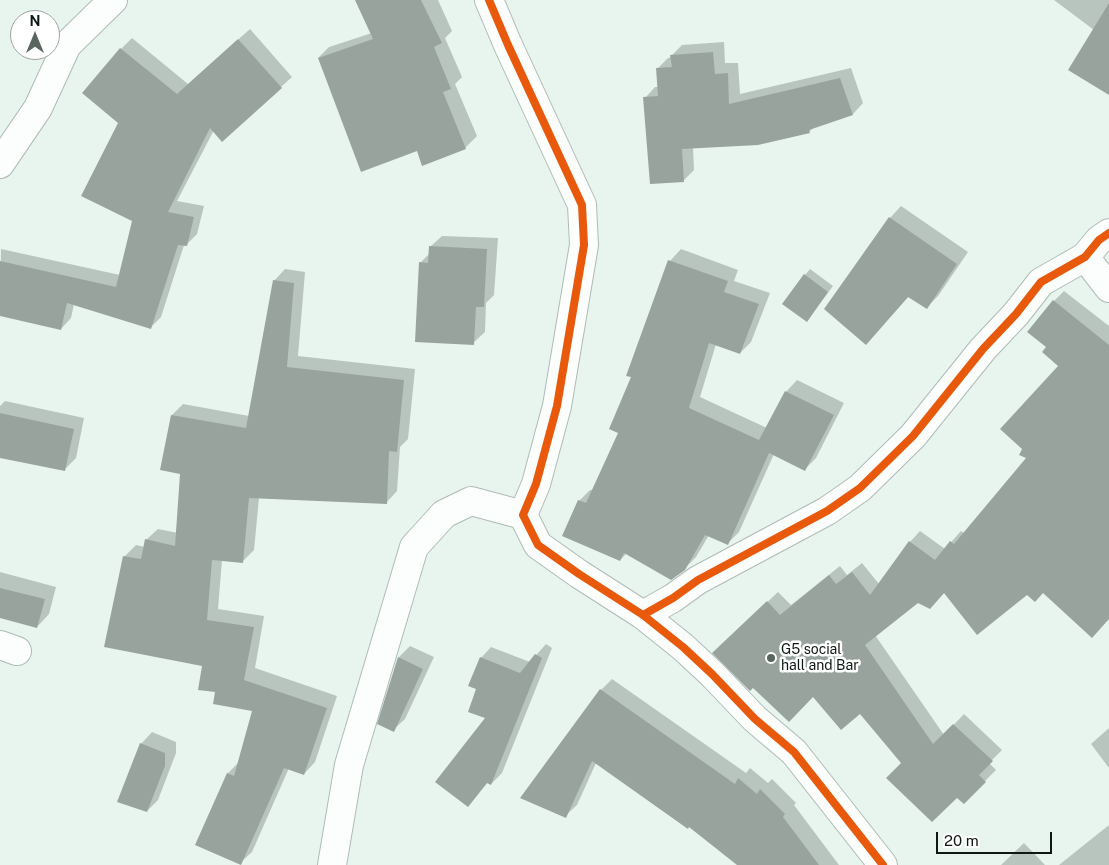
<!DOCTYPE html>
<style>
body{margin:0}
#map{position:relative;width:1109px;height:865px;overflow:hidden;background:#e7f5ee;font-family:"Public Sans",sans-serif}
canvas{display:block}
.north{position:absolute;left:10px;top:10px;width:50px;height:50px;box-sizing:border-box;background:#fff;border:1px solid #9fa3a1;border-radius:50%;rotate:0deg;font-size:14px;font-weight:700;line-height:20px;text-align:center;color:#0f1814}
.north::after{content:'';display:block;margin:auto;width:18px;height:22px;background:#5b6560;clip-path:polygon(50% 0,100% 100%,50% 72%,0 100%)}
.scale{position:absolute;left:936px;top:832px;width:116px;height:22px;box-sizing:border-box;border:2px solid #0f1814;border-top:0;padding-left:6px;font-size:15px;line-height:18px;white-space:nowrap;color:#0f1814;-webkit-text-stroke:4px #fff;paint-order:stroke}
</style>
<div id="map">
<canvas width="1109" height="865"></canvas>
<div class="north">N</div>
<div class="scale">20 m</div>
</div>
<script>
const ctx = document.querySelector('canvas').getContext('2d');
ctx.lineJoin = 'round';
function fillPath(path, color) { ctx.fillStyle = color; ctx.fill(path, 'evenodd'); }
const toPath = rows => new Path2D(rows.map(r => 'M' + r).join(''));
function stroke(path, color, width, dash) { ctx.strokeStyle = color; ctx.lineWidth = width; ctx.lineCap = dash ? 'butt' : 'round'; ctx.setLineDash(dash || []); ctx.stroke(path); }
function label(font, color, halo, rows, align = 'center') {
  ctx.font = font + ' "Public Sans",sans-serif'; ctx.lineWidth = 5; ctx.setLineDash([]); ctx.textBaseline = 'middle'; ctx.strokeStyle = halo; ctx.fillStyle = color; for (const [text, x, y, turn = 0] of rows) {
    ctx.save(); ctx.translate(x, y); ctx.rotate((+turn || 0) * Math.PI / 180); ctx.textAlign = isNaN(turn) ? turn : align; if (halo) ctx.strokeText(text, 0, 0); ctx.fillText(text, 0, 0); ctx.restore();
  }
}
const shadow = toPath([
 [356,0,438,0,452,31,445,38,462,77,455,84,477,136,465,148,417,150,318,58,329,47,372,33],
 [1054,0,1109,0,1109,93,1094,30],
 [250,29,292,77,222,140,214,130,177,201,204,206,197,234,186,245,184,245,161,317,150,328,74,304,71,318,61,329,0,315,1,249,120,275,134,220,119,122,121,49,132,38,188,84],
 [724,42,725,63,738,63,740,94,851,68,863,103,853,114,814,127,809,132,693,147,694,170,683,181,645,98,655,87,659,87,658,68,668,58,672,57,672,55,682,45],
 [901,206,968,252,938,296,926,308,909,296,866,344,890,218],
 [442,236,498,238,494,295,486,303,485,332,473,343,421,262,430,253,430,247],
 [681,249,738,270,734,281,770,293,751,342,740,353,716,344,700,397,767,428,786,392,797,380,844,403,816,458,805,469,774,454,739,532,727,544,709,535,696,557,684,569,627,553,620,560,579,501,590,490,593,490,619,432,633,376,670,261],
 [285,269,305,272,298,356,415,369,408,439,400,447,397,491,386,503,259,498,254,550,243,561,222,560,218,609,264,616,255,668,337,696,315,762,304,774,289,768,252,852,240,863,228,773,240,761,254,710,204,665,124,557,136,545,145,547,146,540,158,529,178,533,181,473,172,415,183,404,249,416,274,281],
 [810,269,833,286,812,314,805,275],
 [1064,291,1109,326,1109,618,1043,592,1027,593,945,592,930,608,917,602,875,635,944,735,964,714,1002,750,989,763,996,770,964,802,957,796,903,763,861,712,813,695,724,643,778,592,791,605,840,566,847,575,862,563,879,584,910,542,920,531,945,549,961,531,964,533,1028,458,1060,365,1048,346,1054,301],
 [5,401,84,418,76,458,64,470,0,456,0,406],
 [0,572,56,587,49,614,37,627,0,617],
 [546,644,552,648,502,773,491,784,488,782,468,806,487,718,478,688,481,658,491,647,530,662],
 [410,646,434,657,405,719,393,730,379,724,399,657],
 [612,679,746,773,750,768,768,783,772,779,796,803,794,805,839,865,739,865,689,825,596,763,577,805,565,816,601,690],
 [1109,728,1109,768,1091,744],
 [152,732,176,742,176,753,158,800,147,811,141,744],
 [1109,825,1109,865,1059,865],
 [1024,843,1045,865,1001,865]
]);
const building = toPath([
 [355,0,421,0,442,43,434,47,451,89,443,92,466,149,422,166,417,151,361,172,318,58,373,39],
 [1109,3,1109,95,1068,70],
 [238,39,282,88,222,142,210,128,168,212,194,217,187,246,178,245,151,329,67,303,61,330,0,316,0,261,116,287,132,221,81,196,118,123,82,93,120,48,177,94],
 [713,52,715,74,728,73,729,104,840,78,853,115,809,130,810,133,758,145,682,149,684,182,650,184,643,97,658,96,656,68,672,67,670,55],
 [889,217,957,264,927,309,908,297,866,345,824,309],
 [429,246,487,249,484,307,476,307,474,345,415,342,419,262,428,263],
 [668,260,728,281,724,292,759,304,740,354,709,343,689,408,759,440,785,391,834,415,805,471,769,453,728,545,705,535,685,570,671,580,624,553,620,561,562,536,578,500,586,503,618,433,609,429,631,377,626,376],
 [804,274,828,292,807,322,782,304],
 [273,280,294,283,287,367,404,380,397,452,389,451,387,504,249,498,243,563,212,560,207,620,254,627,244,680,327,708,304,775,284,768,241,865,195,845,227,773,234,776,252,711,213,704,215,692,198,690,202,666,104,647,123,556,141,559,145,539,175,546,180,474,160,470,171,415,246,428],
 [1053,300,1109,345,1109,619,1092,638,1043,593,1035,602,1027,595,977,635,944,593,930,609,918,603,865,645,933,744,953,724,993,761,979,775,986,782,964,804,957,798,932,822,886,778,901,763,860,714,841,730,813,697,789,722,753,688,750,691,712,653,767,601,780,615,829,575,836,584,852,572,870,595,909,541,935,560,950,541,954,544,1026,458,1019,455,1022,449,1000,429,1058,366,1042,352,1046,347,1027,332],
 [0,413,74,429,65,471,0,458],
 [0,588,45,599,37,628,0,618],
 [535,654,542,658,491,785,487,783,468,807,435,782,485,718,468,712,476,689,468,686,480,657,520,673],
 [398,657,423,669,394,732,377,724],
 [600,689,735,784,738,778,757,794,760,789,785,814,783,817,819,865,737,865,689,827,688,829,592,761,566,818,520,798],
 [140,743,165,753,165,766,147,812,117,802]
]);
const minor = toPath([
 [489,0,508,45,582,205,584,245,557,406,536,484,523,515,538,545,579,574,643,615,683,647,712,674,755,719,794,752,883,865],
 [0,164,38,108,67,45,113,0],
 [1085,257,1109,288],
 [643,615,673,598,698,580,827,511,860,488,913,436,983,349,1016,314,1041,282,1085,257,1099,240,1109,233],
 [0,645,17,651],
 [332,865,349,765,414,547,444,514,471,501,523,515]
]);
const cycleway = toPath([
 [489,0,508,45,582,205,584,245,557,406,536,484,523,515,538,545,579,574,643,615,683,647,712,674,755,719,794,752,883,865],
 [643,615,673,598,698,580,827,511,860,488,913,436,983,349,1016,314,1041,282,1085,257,1099,240,1109,233]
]);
const markers = [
 [771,658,5,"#5b6560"]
];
const poiNames = [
 ["G5 social",781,650],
 ["hall and Bar",781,666]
];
fillPath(shadow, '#0003');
fillPath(building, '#98a39e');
stroke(minor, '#b1bbb6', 30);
stroke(minor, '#fbfefc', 28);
stroke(cycleway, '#e8590c', 8);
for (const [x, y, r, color] of markers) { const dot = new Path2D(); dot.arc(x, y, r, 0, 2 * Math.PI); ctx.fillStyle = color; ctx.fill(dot); stroke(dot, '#fff', 2); }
label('14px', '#0f1814', '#fff', poiNames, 'left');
</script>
